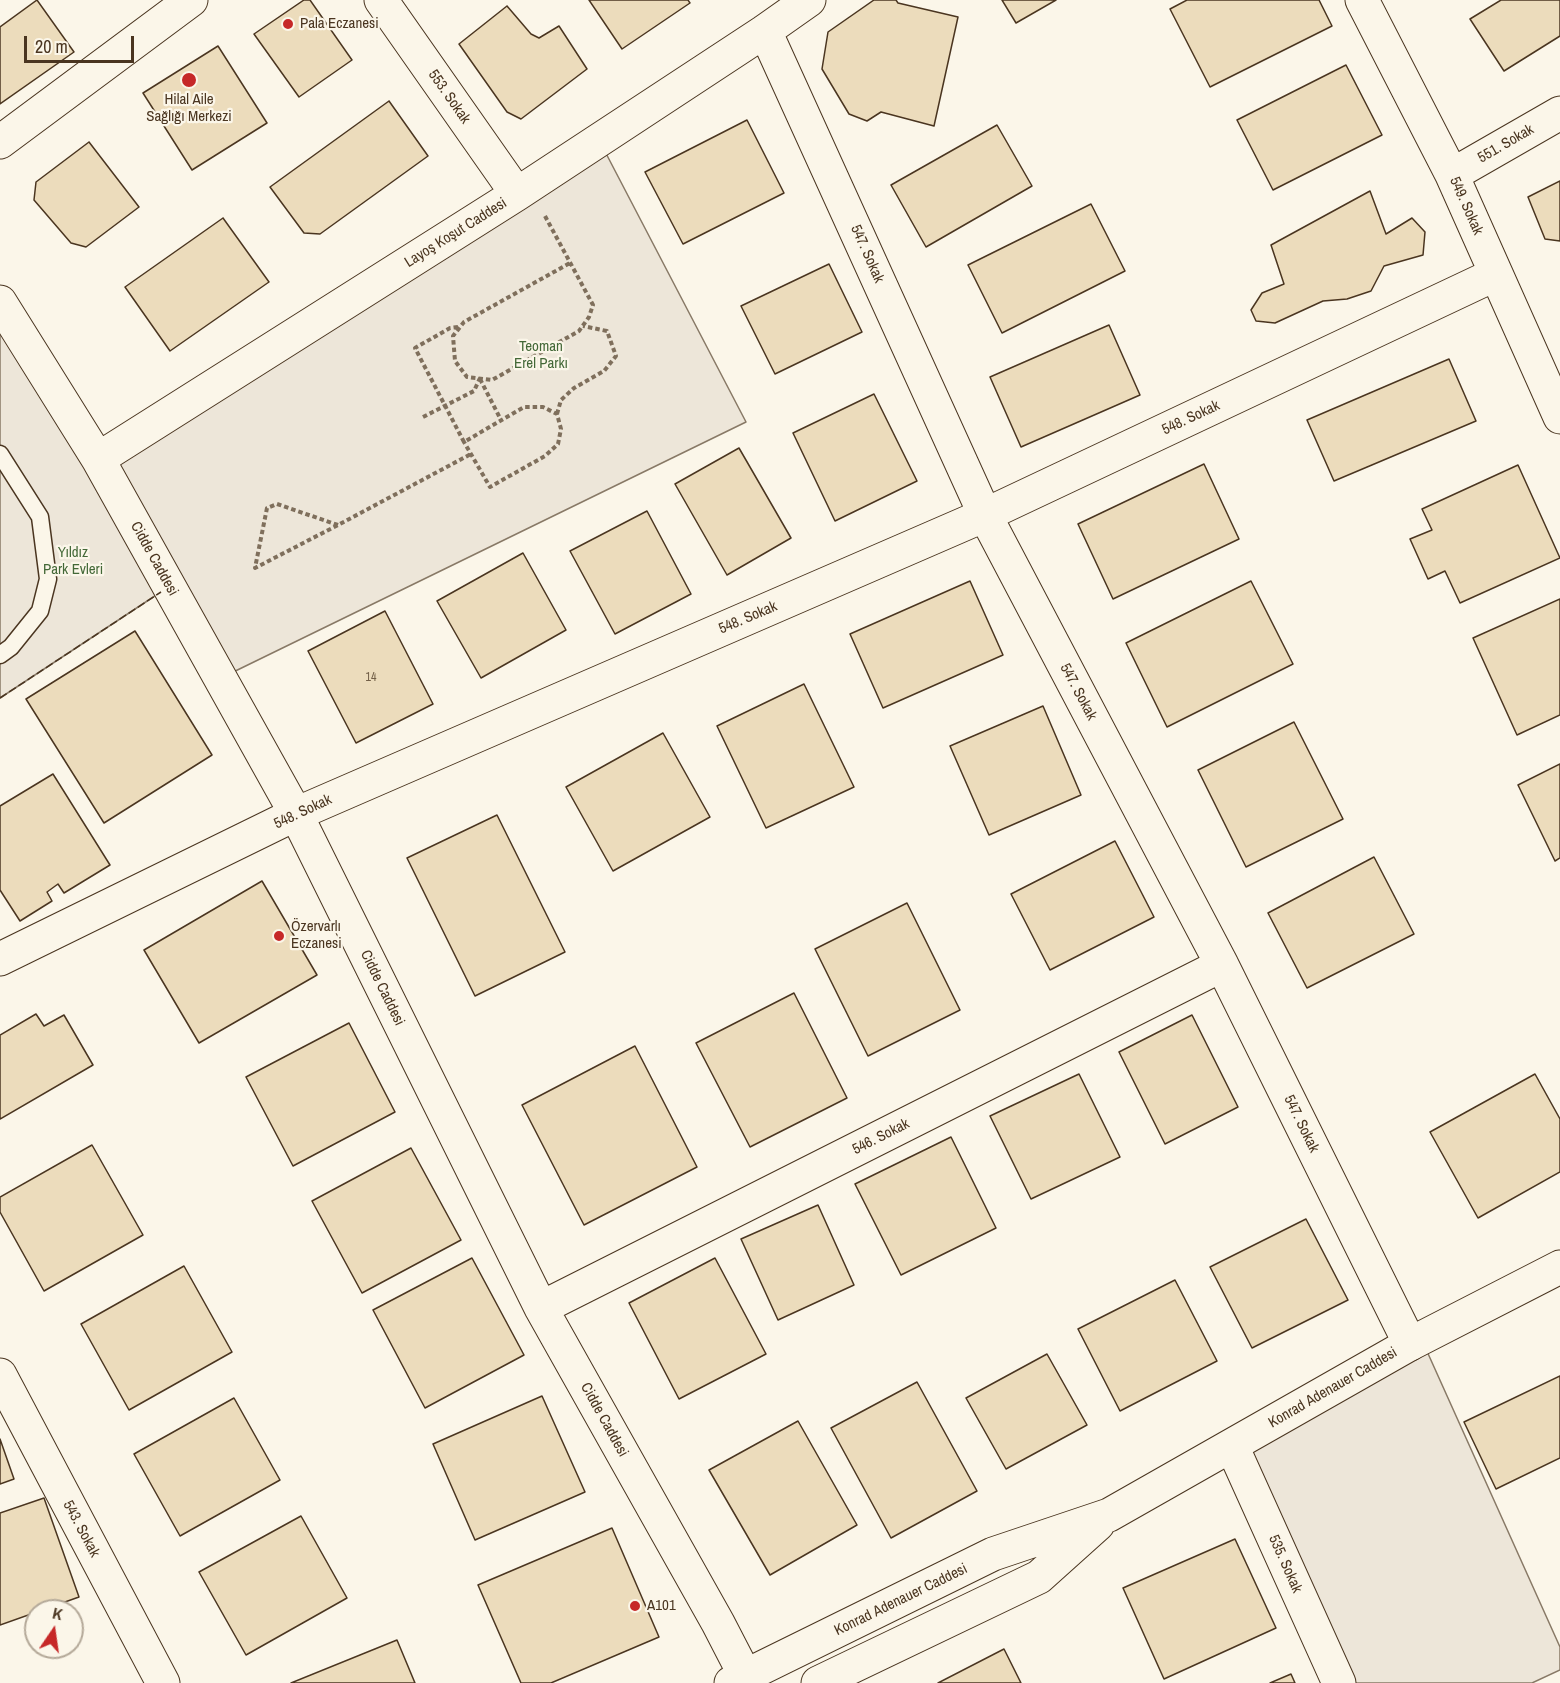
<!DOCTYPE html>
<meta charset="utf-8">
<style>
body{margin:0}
#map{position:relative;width:1560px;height:1683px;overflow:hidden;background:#fbf6e9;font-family:"Archivo Narrow",sans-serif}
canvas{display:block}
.north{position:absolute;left:24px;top:1599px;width:60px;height:60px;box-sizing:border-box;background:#fbf6e9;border:2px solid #b4a999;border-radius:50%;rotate:13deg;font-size:16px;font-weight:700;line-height:24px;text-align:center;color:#4a3520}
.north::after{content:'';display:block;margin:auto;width:21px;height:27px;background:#c62828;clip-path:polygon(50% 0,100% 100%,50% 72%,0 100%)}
.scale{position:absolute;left:24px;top:36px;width:110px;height:27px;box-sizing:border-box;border:3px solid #4a3520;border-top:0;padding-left:8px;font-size:18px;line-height:21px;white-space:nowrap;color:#4a3520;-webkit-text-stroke:4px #fbf6e9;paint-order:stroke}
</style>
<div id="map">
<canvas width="1560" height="1683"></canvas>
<div class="north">K</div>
<div class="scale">20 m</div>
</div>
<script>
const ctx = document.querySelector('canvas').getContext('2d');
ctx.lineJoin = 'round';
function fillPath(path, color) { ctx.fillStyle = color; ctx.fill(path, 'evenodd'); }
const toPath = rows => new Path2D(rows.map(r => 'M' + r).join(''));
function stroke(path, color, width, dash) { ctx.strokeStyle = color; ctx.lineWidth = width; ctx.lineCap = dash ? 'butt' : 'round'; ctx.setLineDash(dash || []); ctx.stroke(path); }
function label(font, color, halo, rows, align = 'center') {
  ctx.font = font + ' "Archivo Narrow",sans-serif'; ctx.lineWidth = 4.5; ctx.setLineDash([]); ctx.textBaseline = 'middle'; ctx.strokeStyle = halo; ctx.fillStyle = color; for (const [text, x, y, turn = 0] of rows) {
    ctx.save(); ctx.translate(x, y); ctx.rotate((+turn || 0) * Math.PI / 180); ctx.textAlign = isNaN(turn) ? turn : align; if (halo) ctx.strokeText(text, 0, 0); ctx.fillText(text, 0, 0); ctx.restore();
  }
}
const green = toPath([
 [599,140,746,422,221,678,170,586,0,698,0,302,98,458,599,140],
 [1421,1338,1560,1647,1560,1670,1532,1683,1339,1683,1232,1446,1421,1338]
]);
const building = toPath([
 [37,0,74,52,0,104,0,27,37,0],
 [304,0,310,0,352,60,299,97,254,34,304,0],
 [589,0,688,0,690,3,622,49,589,0],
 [874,0,896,0,898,3,958,17,934,126,881,112,867,121,849,114,822,69,828,32,874,0],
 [1002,0,1056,0,1016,23,1002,0],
 [1187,0,1319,0,1332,26,1210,87,1170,9,1187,0],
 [1501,0,1560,0,1560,36,1504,71,1470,19,1501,0],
 [507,6,531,34,539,38,559,26,587,69,521,119,507,112,459,44,507,6],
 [218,46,267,123,192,170,143,93,218,46],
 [1346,65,1382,135,1273,190,1237,120,1346,65],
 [389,101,428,156,320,234,304,233,270,187,389,101],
 [747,120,784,193,683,244,645,172,747,120],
 [997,125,1032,186,926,247,891,185,997,125],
 [89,142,139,207,86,247,71,243,34,200,36,182,89,142],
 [1560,181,1560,241,1545,239,1528,197,1560,181],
 [1370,191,1386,234,1412,218,1425,232,1423,255,1384,266,1371,291,1347,299,1323,301,1275,323,1256,321,1251,310,1262,293,1284,284,1271,245,1370,191],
 [1091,204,1125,271,1002,333,968,265,1091,204],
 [223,218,269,282,170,351,125,287,223,218],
 [829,264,862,332,775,374,741,306,829,264],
 [1109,325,1140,395,1021,447,990,377,1109,325],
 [1449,359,1476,421,1334,481,1307,420,1449,359],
 [874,394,917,481,835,521,793,433,874,394],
 [739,448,791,538,727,575,675,484,739,448],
 [1204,464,1239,539,1113,599,1078,524,1204,464],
 [1518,465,1560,558,1460,603,1445,571,1428,579,1410,539,1432,530,1422,509,1518,465],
 [647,511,691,594,615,634,570,551,647,511],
 [523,553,566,630,481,678,437,601,523,553],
 [970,581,1003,655,883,708,850,634,970,581],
 [1251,581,1293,664,1167,727,1126,643,1251,581],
 [1560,599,1560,715,1517,735,1473,638,1560,599],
 [385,611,433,704,356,743,308,651,385,611],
 [135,631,212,755,104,823,26,699,135,631],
 [804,684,854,787,766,828,717,726,804,684],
 [1043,706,1081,795,989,835,950,746,1043,706],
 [1294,722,1343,819,1246,867,1198,770,1294,722],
 [663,733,710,817,613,871,566,787,663,733],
 [1560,764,1560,858,1555,861,1518,785,1560,764],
 [53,774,110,865,64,893,58,884,47,892,52,901,20,921,0,890,0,806,53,774],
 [497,815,565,952,475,996,407,858,497,815],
 [1115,841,1154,917,1050,970,1011,894,1115,841],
 [1374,857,1414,934,1307,988,1268,913,1374,857],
 [262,881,317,975,199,1043,144,950,262,881],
 [907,903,960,1010,868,1056,815,949,907,903],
 [794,993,847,1098,750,1147,696,1043,794,993],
 [36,1014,44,1026,64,1015,93,1065,0,1119,0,1035,36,1014],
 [1192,1015,1238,1107,1165,1144,1119,1052,1192,1015],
 [349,1023,395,1112,293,1166,246,1077,349,1023],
 [635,1046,697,1167,584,1225,522,1105,635,1046],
 [1079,1074,1120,1157,1031,1199,990,1116,1079,1074],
 [1535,1074,1560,1119,1560,1172,1478,1218,1430,1132,1535,1074],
 [951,1137,996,1228,901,1275,855,1184,951,1137],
 [92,1145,143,1235,44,1291,0,1212,0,1197,92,1145],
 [411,1148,461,1240,362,1293,312,1201,411,1148],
 [818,1205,854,1285,778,1320,741,1239,818,1205],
 [1306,1219,1348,1300,1252,1348,1210,1267,1306,1219],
 [472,1258,524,1355,425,1408,373,1310,472,1258],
 [715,1258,766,1354,679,1399,629,1303,715,1258],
 [184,1266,232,1352,129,1410,81,1324,184,1266],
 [1175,1280,1217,1361,1120,1411,1078,1329,1175,1280],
 [1047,1354,1087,1425,1006,1469,966,1398,1047,1354],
 [1560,1376,1560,1458,1496,1489,1464,1422,1560,1376],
 [917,1382,977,1491,891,1538,831,1428,917,1382],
 [542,1396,585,1492,475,1540,433,1444,542,1396],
 [234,1398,280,1480,180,1536,134,1454,234,1398],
 [798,1421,857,1525,770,1575,709,1470,798,1421],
 [0,1439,14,1479,0,1484,0,1439],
 [44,1498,79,1597,0,1625,0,1513,44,1498],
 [301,1516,347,1598,246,1655,199,1572,301,1516],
 [612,1528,659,1637,551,1683,521,1683,478,1585,612,1528],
 [1235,1539,1276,1628,1164,1679,1123,1588,1235,1539],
 [397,1640,415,1683,291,1683,397,1640],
 [1004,1649,1021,1683,938,1683,1004,1649],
 [1291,1674,1295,1683,1270,1683,1291,1674]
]);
const path = toPath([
 [545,216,593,305,589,317,579,331,492,380,467,377,455,361,453,336,464,322,570,263],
 [458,327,450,328,415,348,464,442,524,407,543,407,557,414,561,429,558,444,545,456,490,487,464,442],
 [480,379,501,420],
 [557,414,561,400,574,388,604,371,616,356,607,331,583,326],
 [423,417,474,391,480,378],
 [338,525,277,504,267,508,255,568,338,525,471,454]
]);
const lane = toPath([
 [0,454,40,517,48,579,40,611,11,647,0,655]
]);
const street = toPath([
 [381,0,517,194],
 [1362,0,1452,175,1560,417],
 [765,31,985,515,1222,965,1410,1344],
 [0,142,191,0],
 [1452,175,1560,113],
 [0,302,98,459,296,814,541,1308,718,1623,749,1683],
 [98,459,517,194,765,31,809,0],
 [0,959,296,814,985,515,1496,274],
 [541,1308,1222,965],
 [0,1375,163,1683],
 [1232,1446,1339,1683]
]);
const secondary = toPath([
 [731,1683,993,1554,1109,1515,1410,1344,1560,1267],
 [818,1683,1039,1577,1098,1524]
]);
const fence = toPath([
 [0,698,161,592]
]);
const markers = [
 [288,24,6,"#c62828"],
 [189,80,8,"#c62828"],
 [279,936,6,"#c62828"],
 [635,1606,6,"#c62828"]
];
const numberNames = [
 ["14",371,678]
];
const poiNames = [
 ["Pala Eczanesi",300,24],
 ["Hilal Aile",189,100,"center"],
 ["Sağlığı Merkezi",189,117,"center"],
 ["Özervarlı",291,927],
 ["Eczanesi",291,944],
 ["A101",647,1606]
];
const streetNames = [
 ["553. Sokak",449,97,55],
 ["551. Sokak",1506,144,-30],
 ["549. Sokak",1466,206,66],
 ["Layoş Koşut Caddesi",456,233,-32],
 ["547. Sokak",867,254,66],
 ["548. Sokak",1191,418,-25],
 ["Cidde Caddesi",154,559,61],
 ["548. Sokak",748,618,-23],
 ["547. Sokak",1078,692,62],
 ["548. Sokak",303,812,-25],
 ["Cidde Caddesi",382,988,64],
 ["547. Sokak",1301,1124,64],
 ["546. Sokak",881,1137,-27],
 ["Konrad Adenauer Caddesi",1333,1388,-30],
 ["Cidde Caddesi",604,1420,61],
 ["543. Sokak",81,1529,62],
 ["535. Sokak",1285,1564,66],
 ["Konrad Adenauer Caddesi",901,1600,-26]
];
const parkNames = [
 ["Teoman",541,347],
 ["Erel Parkı",541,364],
 ["Yıldız",73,553],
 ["Park Evleri",73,570]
];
fillPath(green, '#ede6d9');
stroke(green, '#887966', 1.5);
fillPath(building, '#ecdcbc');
stroke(building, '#4a3520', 1.5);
stroke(lane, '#4a3520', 19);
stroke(street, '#4a3520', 35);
stroke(secondary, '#4a3520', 35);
stroke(path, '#7f6f5c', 4, [4.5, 3]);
stroke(lane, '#fbf6e9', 16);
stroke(street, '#fbf6e9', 33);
stroke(secondary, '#fbf6e9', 33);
stroke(fence, '#4a3520', 1.5, [8, 3]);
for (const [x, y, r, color] of markers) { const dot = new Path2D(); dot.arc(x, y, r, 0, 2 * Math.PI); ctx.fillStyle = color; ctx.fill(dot); stroke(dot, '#fbf6e9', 2); }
label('12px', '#725f47', null, numberNames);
label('15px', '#4a3520', '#fbf6e9', poiNames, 'left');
label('15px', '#4a3520', '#fbf6e9', streetNames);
label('15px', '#436837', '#fbf6e9', parkNames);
</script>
